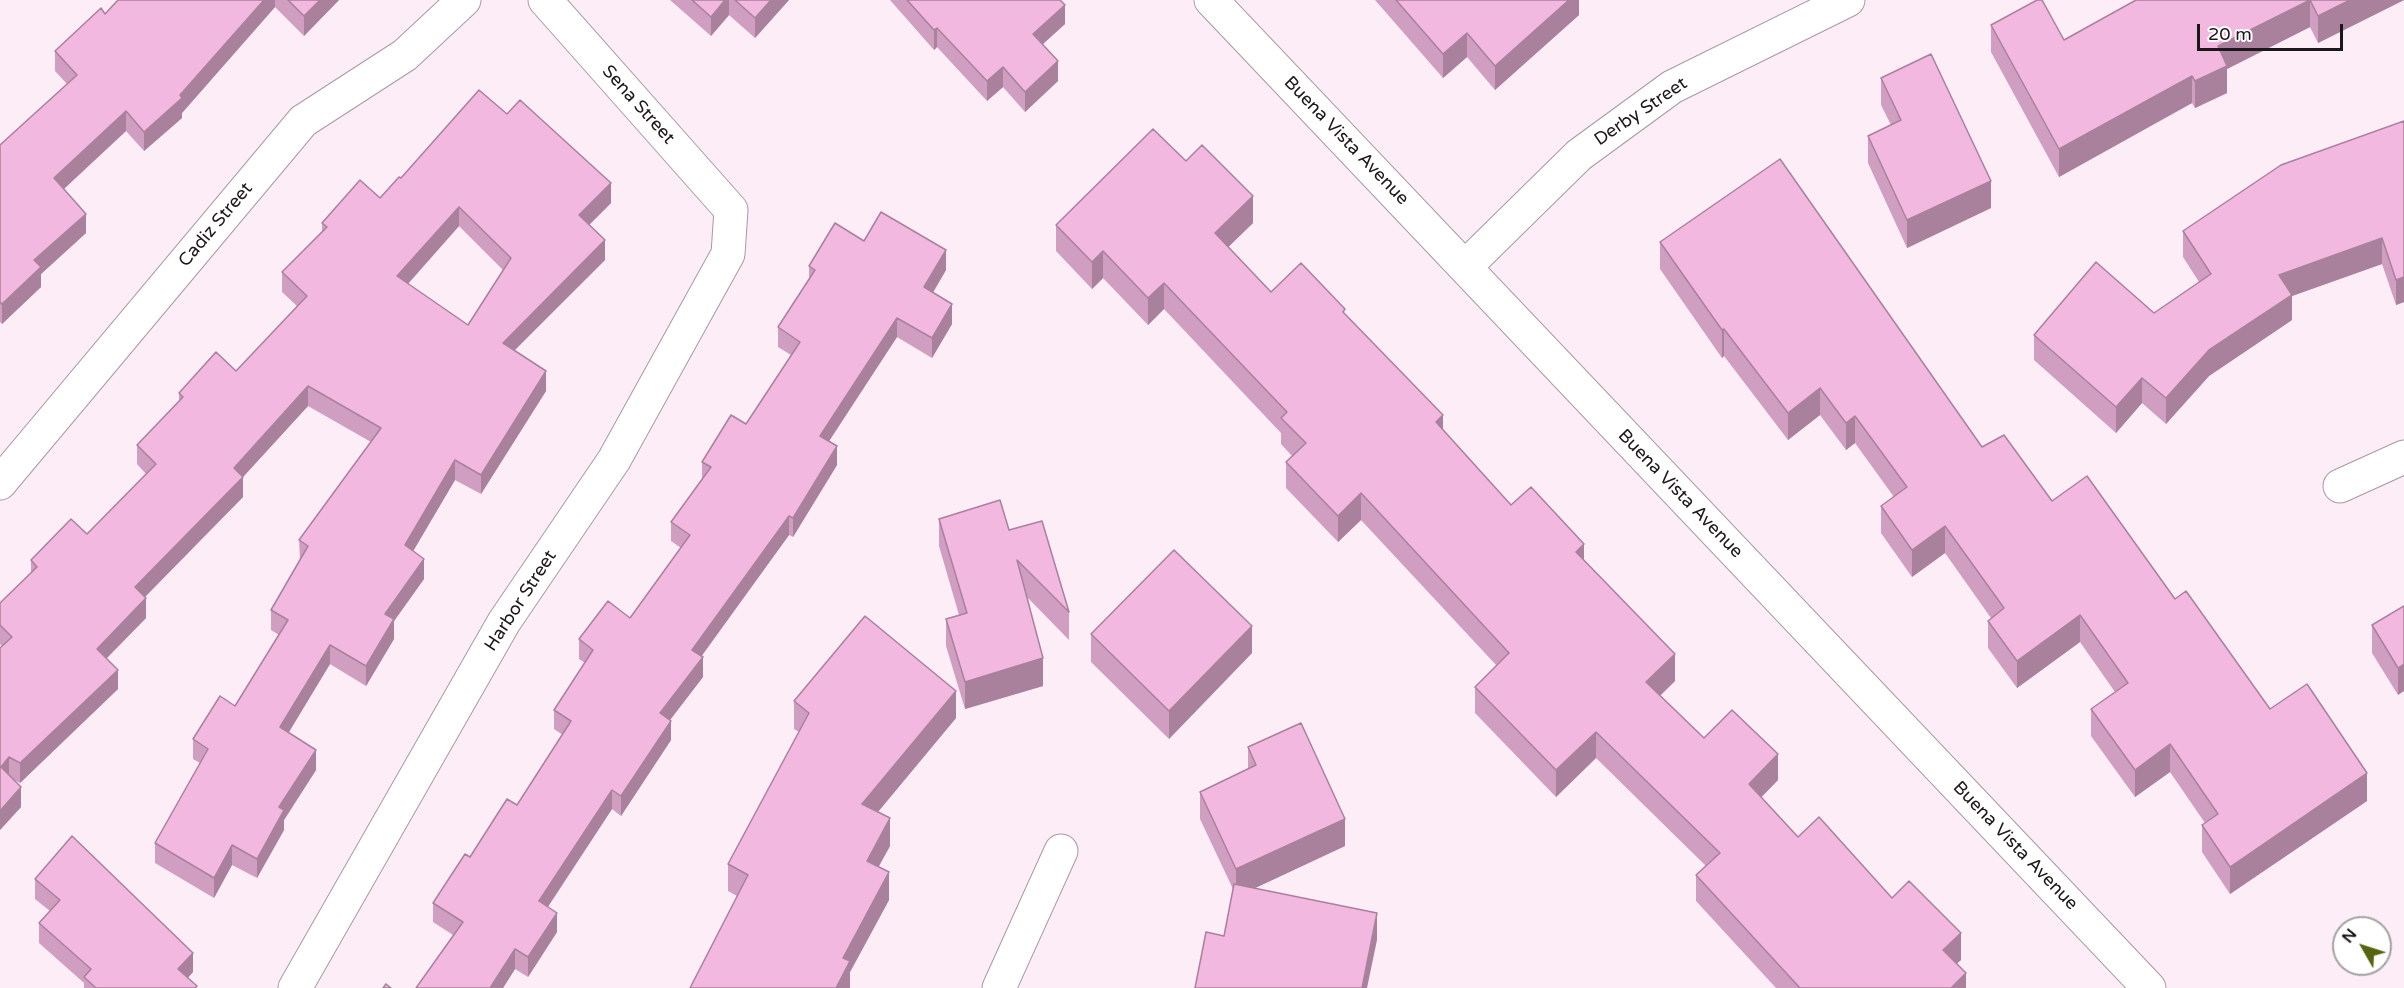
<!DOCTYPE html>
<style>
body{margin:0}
#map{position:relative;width:2404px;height:988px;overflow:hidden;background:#fdedf7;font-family:"Varela Round",sans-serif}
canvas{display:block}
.north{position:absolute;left:2332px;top:916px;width:60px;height:60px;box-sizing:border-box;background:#fff;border:2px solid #a4a2a3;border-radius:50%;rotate:309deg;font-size:16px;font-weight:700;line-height:24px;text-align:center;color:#1c171a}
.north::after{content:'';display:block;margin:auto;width:21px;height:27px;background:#55660f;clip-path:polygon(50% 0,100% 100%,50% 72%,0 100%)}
.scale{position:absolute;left:2197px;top:24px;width:146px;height:27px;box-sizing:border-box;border:3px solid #1c171a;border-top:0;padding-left:8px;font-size:18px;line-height:21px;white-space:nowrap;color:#1c171a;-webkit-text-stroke:4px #fff;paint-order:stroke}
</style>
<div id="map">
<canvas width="2404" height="988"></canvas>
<div class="north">N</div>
<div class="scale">20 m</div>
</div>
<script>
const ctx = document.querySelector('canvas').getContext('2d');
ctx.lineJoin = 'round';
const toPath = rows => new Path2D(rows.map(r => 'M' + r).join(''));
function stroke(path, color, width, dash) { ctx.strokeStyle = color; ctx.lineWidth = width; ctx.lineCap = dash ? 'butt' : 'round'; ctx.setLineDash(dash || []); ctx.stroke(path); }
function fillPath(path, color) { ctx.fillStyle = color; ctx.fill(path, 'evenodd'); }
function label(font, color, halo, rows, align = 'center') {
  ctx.font = font + ' "Varela Round",sans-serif'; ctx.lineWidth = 5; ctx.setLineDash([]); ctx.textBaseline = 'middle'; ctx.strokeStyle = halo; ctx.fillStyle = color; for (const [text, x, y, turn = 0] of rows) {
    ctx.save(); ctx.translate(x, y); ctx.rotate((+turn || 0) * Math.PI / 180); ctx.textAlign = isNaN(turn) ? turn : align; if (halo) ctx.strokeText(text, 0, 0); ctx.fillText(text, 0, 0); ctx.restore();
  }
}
const minor = toPath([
 [1211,0,2149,988],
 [1465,267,1579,155,1672,87,1848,0],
 [0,483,303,121,405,55,464,0],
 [2340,486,2404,457],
 [295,988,504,622,614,460,728,254,731,210,545,0],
 [999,988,1061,851]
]);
const wall = toPath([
 [118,0,339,0,304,36,275,7,182,113,182,118,144,151,126,131,64,189,86,233,41,274,41,287,2,324,0,322,0,145,67,84,55,71,55,51,105,14],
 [670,0,789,0,755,38,729,15,711,36],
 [890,0,1060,0,1065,24,1043,44,1058,81,1025,112,1003,87,987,101,937,47,934,50],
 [1375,0,1579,0,1579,15,1495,90,1467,57,1443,78],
 [2134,0,2404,0,2318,43,2310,27,2227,69,2227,93,2195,108,2192,103,2059,177,1991,52,1991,25,2064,40,2134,1],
 [1881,78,1991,208,1907,248,1868,163,1868,136,1891,125,1881,105],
 [2404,121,2404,302,2396,305,2382,264,2292,296,2292,320,2209,376,2166,424,2142,403,2116,433,2034,360,2034,335,2154,313,2199,282,2183,257,2183,231],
 [1186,161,1253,223,1228,247,1271,292,1345,314,1443,430,1511,505,1584,560,1675,681,1660,696,1704,738,1778,780,1761,797,1798,837,1892,898,1961,960,1957,963,1966,988,1776,988,1696,901,1696,875,1706,866,1596,758,1556,797,1475,713,1475,687,1497,666,1361,520,1338,542,1286,488,1286,462,1292,456,1281,444,1281,433,1164,309,1148,325,1103,278,1092,289,1056,251,1056,225],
 [401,178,611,203,589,225,605,260,514,350,546,391,481,494,455,480,413,551,424,579,394,621,394,639,366,686,330,664,288,733,316,770,284,820,284,830,257,878,232,865,214,898,155,863,155,843,200,763,193,759,193,739,235,706,279,635,271,630,271,610,300,560,299,540,371,442,308,406,243,477,243,497,145,597,146,618,107,658,118,689,20,783,12,779,21,807,0,830,2,646,0,644,0,603,31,574,31,560,87,534,146,474,137,464,137,445,179,401,179,393,236,371,297,306,282,292,282,272,322,231,322,223,380,198],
 [459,226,503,270,468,325,408,284],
 [864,241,946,270,933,293,952,324,932,358,897,337,829,441,837,465,793,537,789,535,701,657,703,677,670,720,671,740,621,816,612,809,548,907,557,932,528,977,515,969,503,988,416,988,453,935,433,922,433,903,470,857,517,805,563,735,554,729,554,710,585,663,579,659,579,639,630,618,681,548,671,541,671,522,702,479,702,462,746,424,791,355,778,347,778,327,809,279,809,266],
 [1660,242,1982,447,2052,501,2175,599,2270,709,2367,801,2230,894,2202,852,2202,825,2205,823,2170,772,2135,797,2091,736,2091,709,2115,692,2080,642,2017,688,1988,648,1988,621,1991,618,1945,553,1912,577,1881,533,1881,506,1894,497,1855,443,1846,450,1820,415,1788,440,1724,356,1722,358,1660,269],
 [939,519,1009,530,1069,612,1069,640,1027,597,1043,686,965,709,946,646,946,619,959,615,939,546],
 [2404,606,2398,695,2372,653,2372,625],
 [1091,634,1252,653,1169,739,1091,662],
 [794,701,956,718,878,812,890,846,878,867,889,900,850,972,850,988,737,896,728,891,728,864,799,732,794,729],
 [1248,747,1345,846,1255,888,1377,940,1224,936,1233,889,1200,819,1200,792,1248,769],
 [35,879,193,972,188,978,197,988,84,988,84,983,39,943,39,923,50,911,35,899]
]);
const shadedWall = toPath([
 [264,0,275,0,275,7,182,113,182,118,144,151,144,132,180,95],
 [320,0,339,0,304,36,304,16],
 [725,0,729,0,729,15,711,36,711,17],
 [771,0,789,0,755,38,755,18],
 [1569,0,1579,0,1579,15,1495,90,1495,66],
 [2310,0,2310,27,2227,69,2227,93,2195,108,2195,81,2218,46],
 [2350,0,2404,0,2318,43,2318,16],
 [1065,5,1065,24,1033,53,1033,34],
 [937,28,937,47,934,50,934,30],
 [1467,33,1467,57,1443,78,1443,54],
 [1058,61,1058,81,1025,112,1025,92],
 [1003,67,1003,87,987,101,987,81],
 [2192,76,2192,103,2059,177,2059,149],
 [126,111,126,131,54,198,54,178],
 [1991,181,1991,208,1907,248,1907,220],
 [611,183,611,203,579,235,579,215],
 [1253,196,1253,223,1215,260,1215,233],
 [459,207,459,226,397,296,397,276],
 [86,214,86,233,41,274,41,287,2,324,2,304,34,260],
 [2382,238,2382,264,2292,296,2292,320,2209,376,2166,424,2166,398,2209,350,2279,275],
 [605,240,605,260,503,362,503,343],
 [946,250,946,270,924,307,924,287],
 [1103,251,1103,278,1092,289,1092,262],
 [2404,277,2404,302,2396,305,2396,280],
 [1164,283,1164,309,1148,325,1148,298],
 [952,304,952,324,932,358,932,338],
 [897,318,897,337,820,455,820,436],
 [1724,329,1724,356,1722,358,1722,330],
 [546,371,546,391,481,494,481,475],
 [2142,378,2142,403,2116,433,2116,407],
 [308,386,308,406,243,477,243,497,135,607,135,587,234,468],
 [1820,388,1820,415,1788,440,1788,413],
 [1443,415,1443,442,1436,422],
 [1855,416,1855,443,1846,450,1846,423],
 [837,446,837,465,793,537,793,518],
 [455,460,455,480,405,565,405,545],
 [1361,493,1361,520,1338,542,1338,516],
 [789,516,789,535,692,669,692,650],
 [1945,526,1945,553,1912,577,1912,550],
 [1584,544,1584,571,1576,552],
 [424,559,424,579,394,621,394,639,366,686,366,666,385,614],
 [146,598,146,618,97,668,97,649],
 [2080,615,2080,642,2017,688,2017,661],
 [1252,626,1252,653,1169,739,1169,711],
 [330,645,330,664,280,747,280,727],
 [1675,654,1675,681,1646,709,1646,682],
 [703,657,703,677,660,733,660,713],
 [1043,658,1043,686,965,709,965,682],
 [2404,664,2404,691,2398,695,2398,668],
 [118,670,118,689,20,783,20,763],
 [956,691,956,718,862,831,862,804],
 [671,721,671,740,621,816,621,796],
 [1596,732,1596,758,1556,797,1556,770],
 [2170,744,2170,772,2135,797,2135,770],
 [316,750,316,770,284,820,284,830,257,878,257,859,279,807],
 [1778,754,1778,780,1749,810,1749,784],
 [9,757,9,777,1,767],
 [2367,773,2367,801,2230,894,2230,867],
 [21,787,21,807,0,830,0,811],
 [612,790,612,809,539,920,539,901],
 [890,818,890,846,867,888,867,861],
 [1345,819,1345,846,1236,897,1236,869],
 [232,845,232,865,214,898,214,878],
 [889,872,889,900,850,972,850,988,836,988,843,958],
 [557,913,557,932,528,977,528,957],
 [1377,913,1377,940,1367,988,1362,988],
 [1961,933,1961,960,1943,976,1943,950],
 [515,949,515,969,503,988,490,988],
 [193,953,193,972,178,988,178,969],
 [1966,973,1966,988,1951,988]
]);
const building = toPath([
 [118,0,264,0,180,95,182,98,144,132,126,111,54,178,86,214,34,260,41,267,2,304,0,302,0,145,77,75,55,51,101,8,105,14,118,0],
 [288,0,320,0,304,16,288,0],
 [692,0,725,0,711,17,692,0],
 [735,0,771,0,755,18,735,0],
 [907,0,1060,0,1065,5,1033,34,1058,61,1025,92,1003,67,987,81,937,28,934,30,907,0],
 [1396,0,1569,0,1495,66,1467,33,1443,54,1396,0],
 [2037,0,2042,0,2064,40,2136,0,2350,0,2318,16,2310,0,2218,46,2227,66,2195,81,2192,76,2059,149,1991,25,2037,0],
 [1931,54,1991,181,1907,220,1868,136,1901,120,1881,78,1931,54],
 [479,90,507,114,520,100,611,183,579,215,605,240,503,343,546,371,481,475,455,460,405,545,424,559,385,614,394,619,366,666,330,645,280,727,316,750,279,807,284,810,257,859,232,845,214,878,155,843,208,749,193,739,220,696,235,706,288,620,271,610,308,546,299,540,381,428,308,386,234,468,243,477,135,587,146,598,97,649,118,670,20,763,9,757,1,767,21,787,0,811,0,648,12,637,0,625,0,603,37,567,31,560,71,519,87,534,156,464,137,445,183,397,179,393,216,352,236,371,307,296,282,272,327,227,322,223,360,180,380,198,399,177,401,178,479,90],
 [459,207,511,258,468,325,397,276,459,207],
 [2404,121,2404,277,2396,280,2382,238,2279,275,2292,295,2209,350,2166,398,2142,378,2116,407,2034,335,2096,262,2154,313,2211,274,2183,231,2281,165,2404,121],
 [1153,129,1186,161,1202,145,1253,196,1215,233,1271,292,1301,263,1345,309,1343,312,1443,415,1436,422,1511,505,1531,487,1584,544,1576,552,1675,654,1646,682,1704,738,1732,710,1778,754,1749,784,1798,837,1819,817,1892,898,1909,881,1961,933,1943,950,1966,973,1951,988,1800,988,1696,875,1720,853,1596,732,1556,770,1475,687,1509,653,1361,493,1338,516,1286,462,1306,443,1281,418,1287,412,1164,283,1148,298,1103,251,1092,262,1056,225,1153,129],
 [1780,159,1982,447,2004,435,2052,501,2087,476,2175,599,2186,591,2270,709,2307,684,2367,773,2230,867,2202,825,2218,814,2170,744,2135,770,2091,709,2128,683,2080,615,2017,661,1988,621,2004,608,1945,526,1912,550,1881,506,1907,487,1855,416,1846,423,1820,388,1788,413,1724,329,1722,330,1660,242,1780,159],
 [881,212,946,250,924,287,952,304,932,338,897,318,820,436,837,446,793,518,789,516,692,650,703,657,660,713,671,721,621,796,612,790,539,901,557,913,528,957,515,949,490,988,416,988,463,922,433,903,465,854,470,857,507,799,517,805,571,721,554,710,593,650,579,639,608,601,630,618,690,535,671,522,711,467,702,462,731,415,746,424,800,342,778,327,815,270,809,266,835,223,864,241,881,212],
 [1000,500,1009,530,1042,521,1069,612,1017,560,1043,658,965,682,946,619,967,613,939,519,1000,500],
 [1174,550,1252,626,1169,711,1091,634,1174,550],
 [2404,606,2404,664,2398,668,2372,625,2404,606],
 [865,616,956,691,862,804,890,818,867,861,889,872,843,958,850,961,836,988,690,988,748,875,728,864,809,713,794,701,865,616],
 [1301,723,1345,819,1236,869,1200,792,1256,765,1248,747,1301,723],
 [72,836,193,953,178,969,197,986,195,988,96,988,84,977,91,969,39,923,60,900,35,879,72,836],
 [1234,884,1377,913,1362,988,1195,988,1206,932,1224,936,1234,884],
 [386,984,391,988,383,988,386,984]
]);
const streetNames = [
 ["Sena Street",638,105,48],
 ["Derby Street",1641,112,-34],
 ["Buena Vista Avenue",1346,141,46],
 ["Cadiz Street",216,225,-50],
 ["Buena Vista Avenue",1680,494,46],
 ["Harbor Street",521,601,-57],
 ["Buena Vista Avenue",2015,846,46]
];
stroke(minor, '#a899a3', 35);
stroke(minor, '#fff', 33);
fillPath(wall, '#d09ec0');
fillPath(shadedWall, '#a9819c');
fillPath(building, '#f2b8df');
stroke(building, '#a9819c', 1.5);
label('18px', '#1c171a', '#fff', streetNames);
</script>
